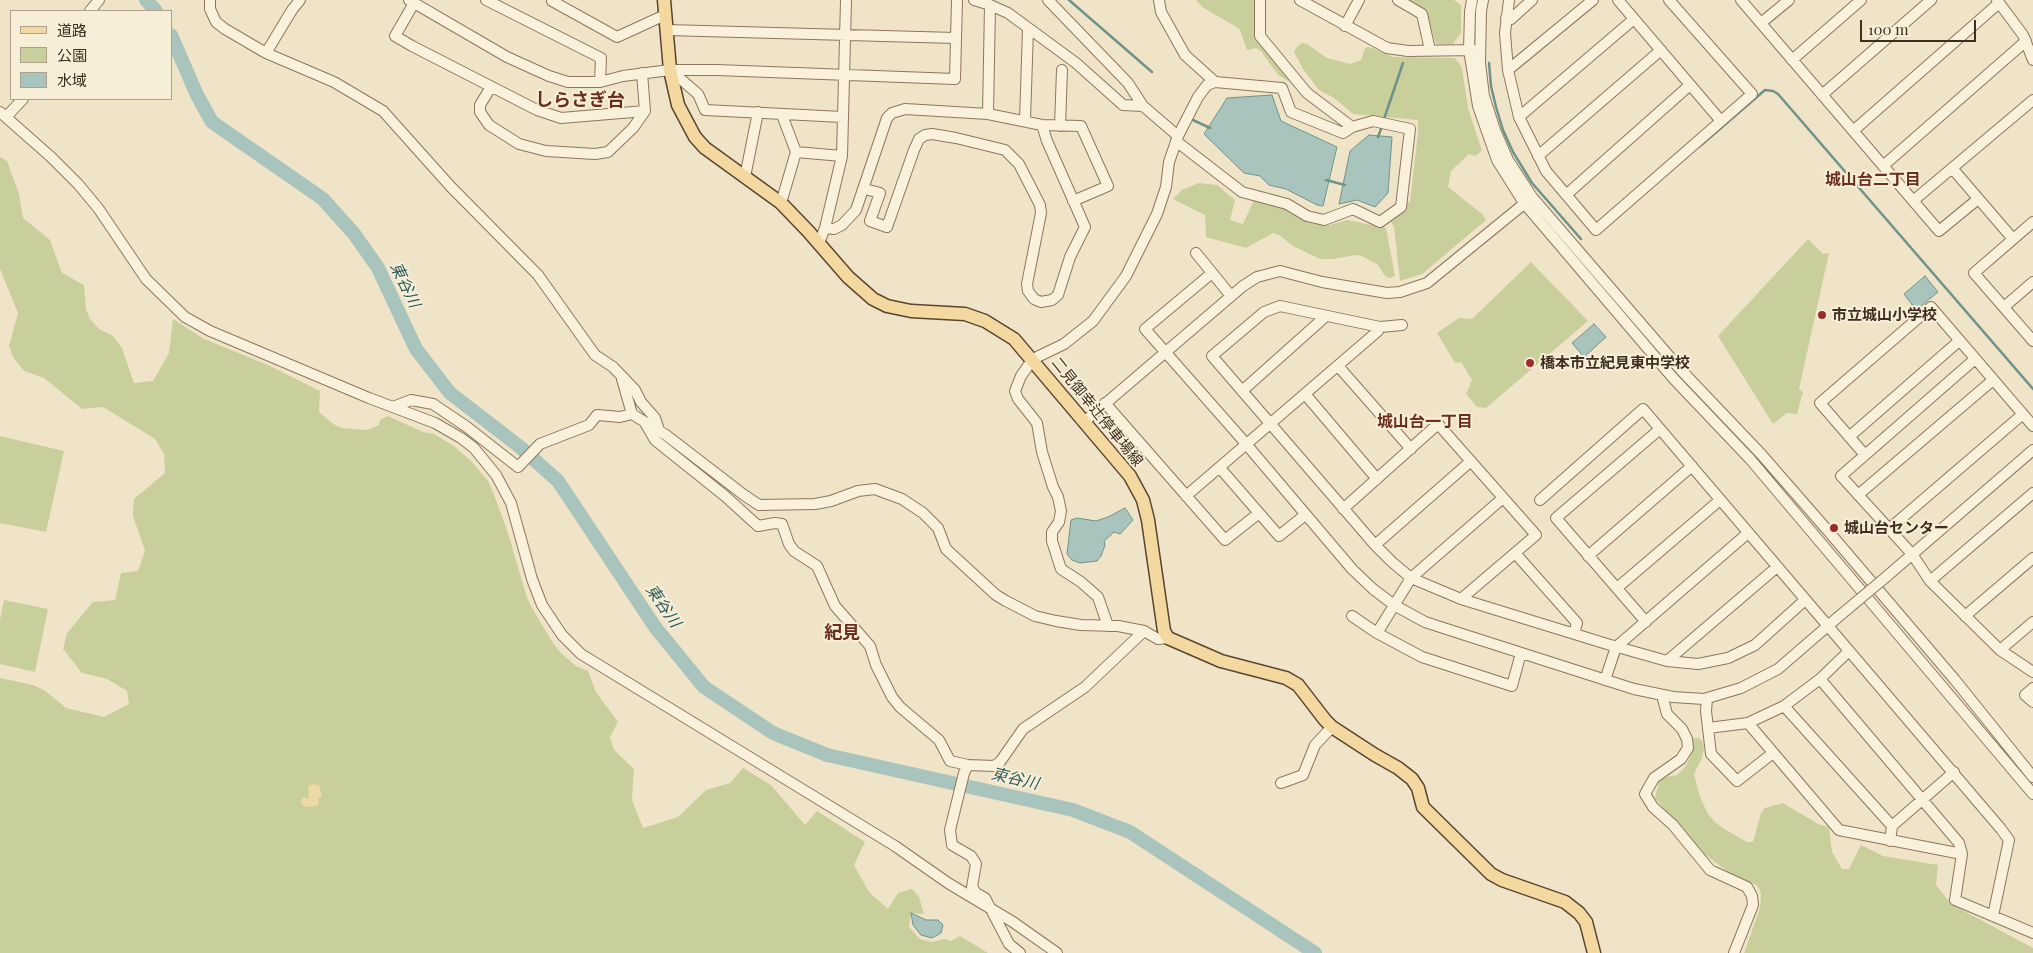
<!DOCTYPE html>
<meta charset="utf-8">
<style>
body{margin:0}
#map{position:relative;width:2033px;height:953px;overflow:hidden;background:#f0e4c8;font-family:"Playfair Display","Noto Sans JP",serif}
canvas{display:block}
.legend{position:absolute;left:10px;top:10px;width:162px;height:90px;box-sizing:border-box;background:#f7eed8;border:1px solid #ada18e;margin:0;padding:6px 9px;list-style:none;font-size:15px;color:#3d2e20}
.legend li{display:flex;align-items:center;gap:10px;height:25px}
.legend b{width:25px;border:1px solid #ada18e}
.scale{position:absolute;left:1860px;top:20px;width:116px;height:22px;box-sizing:border-box;border:2px solid #3d2e20;border-top:0;padding-left:6px;font-size:15px;line-height:18px;white-space:nowrap;color:#3d2e20;-webkit-text-stroke:4px #f7eed8;paint-order:stroke}
</style>
<div id="map">
<canvas width="2033" height="953"></canvas>
<ul class="legend">
<li><b style="height:6px;background:#f3d9a0"></b>道路</li>
<li><b style="height:14px;background:#c9cf9b"></b>公園</li>
<li><b style="height:14px;background:#a9c4bc"></b>水域</li>
</ul>
<div class="scale">100 m</div>
</div>
<script>
const ctx = document.querySelector('canvas').getContext('2d');
ctx.lineJoin = 'round';
function fillPath(path, color) { ctx.fillStyle = color; ctx.fill(path, 'evenodd'); }
const toPath = rows => new Path2D(rows.map(r => 'M' + r).join(''));
function stroke(path, color, width, dash) { ctx.strokeStyle = color; ctx.lineWidth = width; ctx.lineCap = dash ? 'butt' : 'round'; ctx.setLineDash(dash || []); ctx.stroke(path); }
function label(font, color, halo, rows, align = 'center') {
  ctx.font = font + ' "Playfair Display","Noto Sans JP",serif'; ctx.lineWidth = 4; ctx.setLineDash([]); ctx.textBaseline = 'middle'; ctx.strokeStyle = halo; ctx.fillStyle = color; for (const [text, x, y, turn = 0] of rows) {
    ctx.save(); ctx.translate(x, y); ctx.rotate((+turn || 0) * Math.PI / 180); ctx.textAlign = isNaN(turn) ? turn : align; if (halo) ctx.strokeText(text, 0, 0); ctx.fillText(text, 0, 0); ctx.restore();
  }
}
const green = toPath([
 [1196,0,1258,0,1257,36,1297,86,1278,75,1261,51,1256,48,1247,50,1240,30,1235,26,1202,7],
 [1409,0,1454,0,1461,5,1461,33,1453,44,1436,44,1426,10],
 [1302,43,1307,44,1327,58,1350,64,1361,60,1365,48,1369,47,1394,57,1455,58,1462,68,1468,108,1482,151,1475,156,1469,154,1451,171,1448,187,1482,214,1486,220,1422,274,1400,281,1394,227,1390,220,1410,201,1418,133,1418,120,1353,114,1334,98,1319,90,1303,69,1294,52,1297,47],
 [0,157,7,161,19,194,23,218,50,240,62,273,84,285,86,309,90,319,99,329,113,336,122,348,134,383,153,381,169,353,173,319,204,339,268,365,320,391,319,412,333,424,342,428,367,430,379,425,380,420,388,416,423,432,434,434,454,446,472,462,488,481,493,492,508,533,527,598,536,615,553,643,561,653,576,666,588,671,596,692,618,722,610,737,614,750,634,769,632,800,643,828,678,817,706,790,730,783,743,768,771,785,805,825,817,811,865,842,854,865,869,892,888,909,898,893,912,889,919,897,924,914,911,913,909,927,920,939,932,942,945,939,951,941,960,936,988,953,0,953,0,678,33,685,44,690,66,708,104,717,129,704,127,691,107,679,82,673,63,649,67,633,93,602,115,600,121,573,138,571,145,551,133,516,134,499,165,473,164,454,155,439,103,407,82,409,44,378,24,371,13,357,9,346,18,313,0,269],
 [1199,183,1217,185,1235,200,1230,220,1243,224,1254,200,1278,206,1319,225,1330,225,1347,220,1386,228,1395,276,1389,278,1384,275,1378,265,1362,256,1356,255,1333,259,1320,259,1293,246,1279,235,1273,233,1246,248,1206,237,1205,215,1173,199,1182,190],
 [1808,239,1823,254,1829,253,1799,389,1803,392,1797,414,1787,413,1773,424,1718,336],
 [1531,262,1588,321,1486,408,1477,407,1466,394,1472,380,1461,362,1455,363,1437,333,1459,318,1472,319],
 [0,436,64,451,46,532,0,523],
 [4,600,48,609,35,672,0,664,0,620],
 [1693,738,1699,738,1703,742,1704,748,1702,758,1694,774,1700,797,1708,814,1716,823,1726,830,1747,842,1753,842,1761,813,1765,808,1783,803,1818,824,1829,827,1832,852,1842,869,1849,869,1861,845,1883,856,1938,865,1936,885,1951,904,2033,948,2033,953,1744,953,1760,908,1761,895,1760,890,1756,885,1735,877,1703,853,1655,798,1660,778,1677,775,1686,766,1691,755]
]);
const sand = toPath([
 [312,784,319,785,322,796,318,799,319,802,317,806,304,807,301,803,302,798,303,797,308,799,309,797,308,787]
]);
const water = toPath([
 [1272,95,1281,121,1337,147,1323,206,1317,205,1286,189,1269,185,1260,176,1244,173,1204,134,1227,98,1272,95],
 [1369,135,1392,137,1388,193,1375,207,1357,200,1339,204,1350,151,1369,135],
 [1925,276,1938,292,1916,310,1904,294,1925,276],
 [1594,324,1606,337,1584,357,1572,343,1594,324],
 [1125,508,1133,520,1120,534,1114,532,1104,541,1105,545,1101,556,1097,561,1080,563,1072,560,1067,554,1071,520,1077,518,1096,521,1108,517,1125,508],
 [911,913,926,920,938,920,943,925,941,933,932,938,921,935,913,925,911,913]
]);
const stream = toPath([
 [1069,0,1152,72],
 [1489,63,1491,86,1496,107,1503,130,1513,152,1532,183,1581,239],
 [1384,119,1403,63],
 [1193,120,1210,128],
 [1378,137,1381,129],
 [1700,146,1765,90,1773,91,1778,94,2033,389],
 [1326,180,1345,185]
]);
const river = toPath([
 [146,0,156,11],
 [171,35,197,95,212,122,323,199,355,235,378,268,416,349,450,393,520,447,558,481,655,627,704,687,773,733,827,755,1073,810,1130,832,1315,953]
]);
const minor = toPath([
 [210,0,210,9,216,22,225,29,266,53,334,82,383,111,451,187,538,275,595,355,613,367,635,390,641,402,655,418,659,430],
 [409,0,507,57,549,76,568,82,600,82,623,76,670,70,716,70,955,79,957,0],
 [486,0,601,58,600,82],
 [554,0,552,1,617,37,665,15],
 [974,0,990,5,1008,13,1076,63,1123,105,1143,106],
 [1048,0,1128,83,1143,106,1178,136],
 [1159,0,1161,12,1185,55,1215,82],
 [1260,0,1260,36,1307,93,1352,127],
 [1300,0,1387,48,1408,51,1474,50],
 [1398,0,1422,14,1430,50],
 [1472,0,1470,12,1469,50,1478,106,1497,160,1524,203,1673,378,1750,459,2033,794],
 [1483,0,1481,11,1480,63,1484,96,1495,130,1508,160,1532,197,1681,370,1761,454,1829,532,1955,680,2033,777],
 [1509,0,1505,33,1508,70,1519,117,1546,171,1596,230,1752,94,1669,0],
 [1618,0,1721,121],
 [1741,0,1939,231,1978,199],
 [1997,0,2023,35,2033,60],
 [414,3,395,36,412,46,537,110,561,118,645,111],
 [90,11,99,0],
 [1506,18,1511,19,1532,0],
 [1761,23,1789,0],
 [1345,26,1359,0],
 [667,30,956,38],
 [266,53,292,10,300,0],
 [1792,60,1861,0],
 [670,70,698,94,705,110,842,117],
 [1508,70,1593,0],
 [491,87,480,105,480,112,489,125,519,144,546,151,595,154,608,152,633,128,645,111,642,73],
 [1822,95,1931,0],
 [0,112,51,157,78,184,98,208,146,279,185,317,210,331,369,398,435,423,461,438,474,448,496,475,511,503,532,579,542,605,562,635,581,654,895,846,948,883,1013,922,1057,953],
 [988,114,990,5],
 [6,117,23,99],
 [1519,117,1634,19],
 [1025,120,1028,29],
 [1060,126,1062,70],
 [1853,131,1999,3],
 [796,152,842,156],
 [1538,156,1661,50],
 [1883,166,2026,41],
 [1952,168,2013,239],
 [745,177,758,112],
 [865,189,880,193,870,221,887,227,914,150,919,139,925,135,932,134,956,138,1005,150,1019,164,1040,205,1041,213,1027,284,1028,291,1034,299,1041,302,1052,300,1058,295,1070,257,1085,227,1047,141,1042,125],
 [1566,195,1690,85],
 [1913,201,2033,100],
 [781,203,796,152,782,115],
 [2033,222,1974,273,2033,341],
 [825,228,834,229,842,225,856,210,887,118,892,113,905,109,988,114,1042,125,1081,126,1108,186,1073,201],
 [819,243,825,228,842,156,846,0],
 [1196,253,1231,296],
 [1212,273,1145,329,1241,438,1352,569,1373,589,1394,605,1425,622,1462,634,1634,689,1673,697,1704,699,1741,688,1778,669,1837,618],
 [2004,307,2033,282],
 [1402,325,1380,327,1280,306,1264,312,1212,356,1375,545,1392,562,1411,578,1461,599,1607,644,1667,661,1698,664,1728,658,1755,645,1805,600],
 [1975,359,1841,476,1912,554,1930,581,2000,650,2033,672],
 [1338,366,1411,449],
 [622,379,632,414],
 [1242,391,1326,316],
 [1305,394,1377,479],
 [1105,403,1225,540,1259,513],
 [393,407,411,400,433,404,467,427,518,467,540,444,589,425,597,415,620,417,632,414,666,435,744,495,759,505,815,504,831,501,858,491,875,489,902,499,923,513,938,528,946,549,996,595,1006,601,1035,616,1056,621,1081,625,1118,626,1144,631,1158,639,1168,638],
 [1085,421,1243,286,1257,277,1280,271,1322,282,1387,293,1400,292,1427,283,1530,199],
 [645,423,655,440,725,496,758,526,775,523,782,524,789,544,794,551,817,566,835,606,870,646,876,665,892,697,900,707,939,740,950,761,968,765,994,766,1000,762,1023,729,1085,687,1144,631],
 [1849,437,1959,341],
 [1865,455,1820,403,1931,307,2033,426],
 [1220,468,1279,536,1305,515],
 [1858,495,1993,380],
 [1186,496,1378,331],
 [1540,500,1643,409,2001,829,2009,840,1993,916],
 [1343,509,1438,424,1536,535,1461,599],
 [1889,529,2023,414],
 [1375,545,1471,461],
 [1515,553,1577,623,1574,633],
 [1588,556,1692,466],
 [1886,577,2033,450],
 [1930,581,2033,493],
 [1617,588,1720,500],
 [1352,616,1377,633,1422,657,1512,686,1521,653],
 [1965,616,2033,558],
 [1646,622,1556,518,1660,429],
 [1108,626,1098,597,1081,582,1061,569,1052,541,1052,532,1059,522,1061,511,1058,497,1053,487,1042,452,1037,423,1018,399,1015,391,1021,376,1033,359,1064,344,1093,321,1126,276,1157,214,1166,187,1169,162,1178,136,1198,97,1207,85,1215,82,1282,88,1291,112,1343,133,1352,127,1373,121,1410,129,1401,207,1380,222,1353,209,1324,220,1307,216,1287,204,1242,192,1176,141],
 [1377,633,1411,578,1503,498],
 [2000,650,2033,622],
 [1667,661,1777,567],
 [1820,679,1959,843,1962,854],
 [1605,680,1616,647,1748,533],
 [2033,688,2025,695,2033,702],
 [1662,695,1667,714,1682,729,1687,739,1688,748,1681,759,1654,778,1645,794,1653,807,1673,825,1710,870,1747,887,1752,896,1753,905,1734,953],
 [1707,698,1706,711,1711,754,1737,781,1773,753],
 [1784,706,1892,826],
 [1748,723,1839,830,1962,854,1955,900,2033,933],
 [1708,728,1748,723,1784,706,1820,679,1849,651],
 [968,765,964,773,950,830,952,845,971,856,976,864,972,887,976,893,985,898,1009,944,1020,953],
 [1281,783,1303,775,1315,745,1332,727],
 [1890,841,1892,826,1954,772]
]);
const major = toPath([
 [664,0,670,70,678,105,695,137,705,148,781,203,808,231,848,277,873,299,887,306,911,311,965,314,985,321,1014,339,1130,476,1143,500,1148,520,1164,631,1168,638,1221,661,1286,678,1298,685,1325,720,1332,727,1375,755,1398,768,1412,779,1418,788,1423,807,1491,874,1502,880,1565,902,1579,913,1586,922,1594,953]
]);
const minorBridge = toPath([
 [1837,618,1886,577]
]);
const markers = [
 [1822,315,5,"#9e2a2b"],
 [1530,363,5,"#9e2a2b"],
 [1834,528,5,"#9e2a2b"]
];
const poiNames = [
 ["市立城山小学校",1832,315],
 ["橋本市立紀見東中学校",1540,363],
 ["城山台センター",1844,528]
];
const streetNames = [
 ["二見御幸辻停車場線",1097,412,51]
];
const neighbourhoodNames = [
 ["城山台二丁目",1873,180],
 ["城山台一丁目",1425,422]
];
const waterNames = [
 ["東谷川",405,285,64],
 ["東谷川",663,606,55],
 ["東谷川",1015,779,13]
];
const quarterNames = [
 ["しらさぎ台",580,100],
 ["紀見",842,633]
];
fillPath(green, '#c9cf9b');
fillPath(sand, '#ecd9a5');
fillPath(water, '#a9c4bc');
stroke(water, '#6f938a', 1);
stroke(stream, '#6f938a', 2.5);
stroke(river, '#a9c4bc', 14);
stroke(minor, '#8d765c', 12);
stroke(major, '#5b4430', 15);
stroke(minor, '#faf1dc', 10);
stroke(major, '#f3d9a0', 12);
stroke(minorBridge, '#8d765c', 12, []);
stroke(minorBridge, '#faf1dc', 10);
for (const [x, y, r, color] of markers) { const dot = new Path2D(); dot.arc(x, y, r, 0, 2 * Math.PI); ctx.fillStyle = color; ctx.fill(dot); stroke(dot, '#f7eed8', 2); }
label('bold 15px', '#3d2e20', '#f7eed8', poiNames, 'left');
label('15px', '#3d2e20', '#f7eed8', streetNames);
label('bold 16px', '#6b2e1e', '#f7eed8', neighbourhoodNames);
label('italic 16px', '#2f5d5a', '#f7eed8', waterNames);
label('bold 18px', '#6b2e1e', '#f7eed8', quarterNames);
</script>
